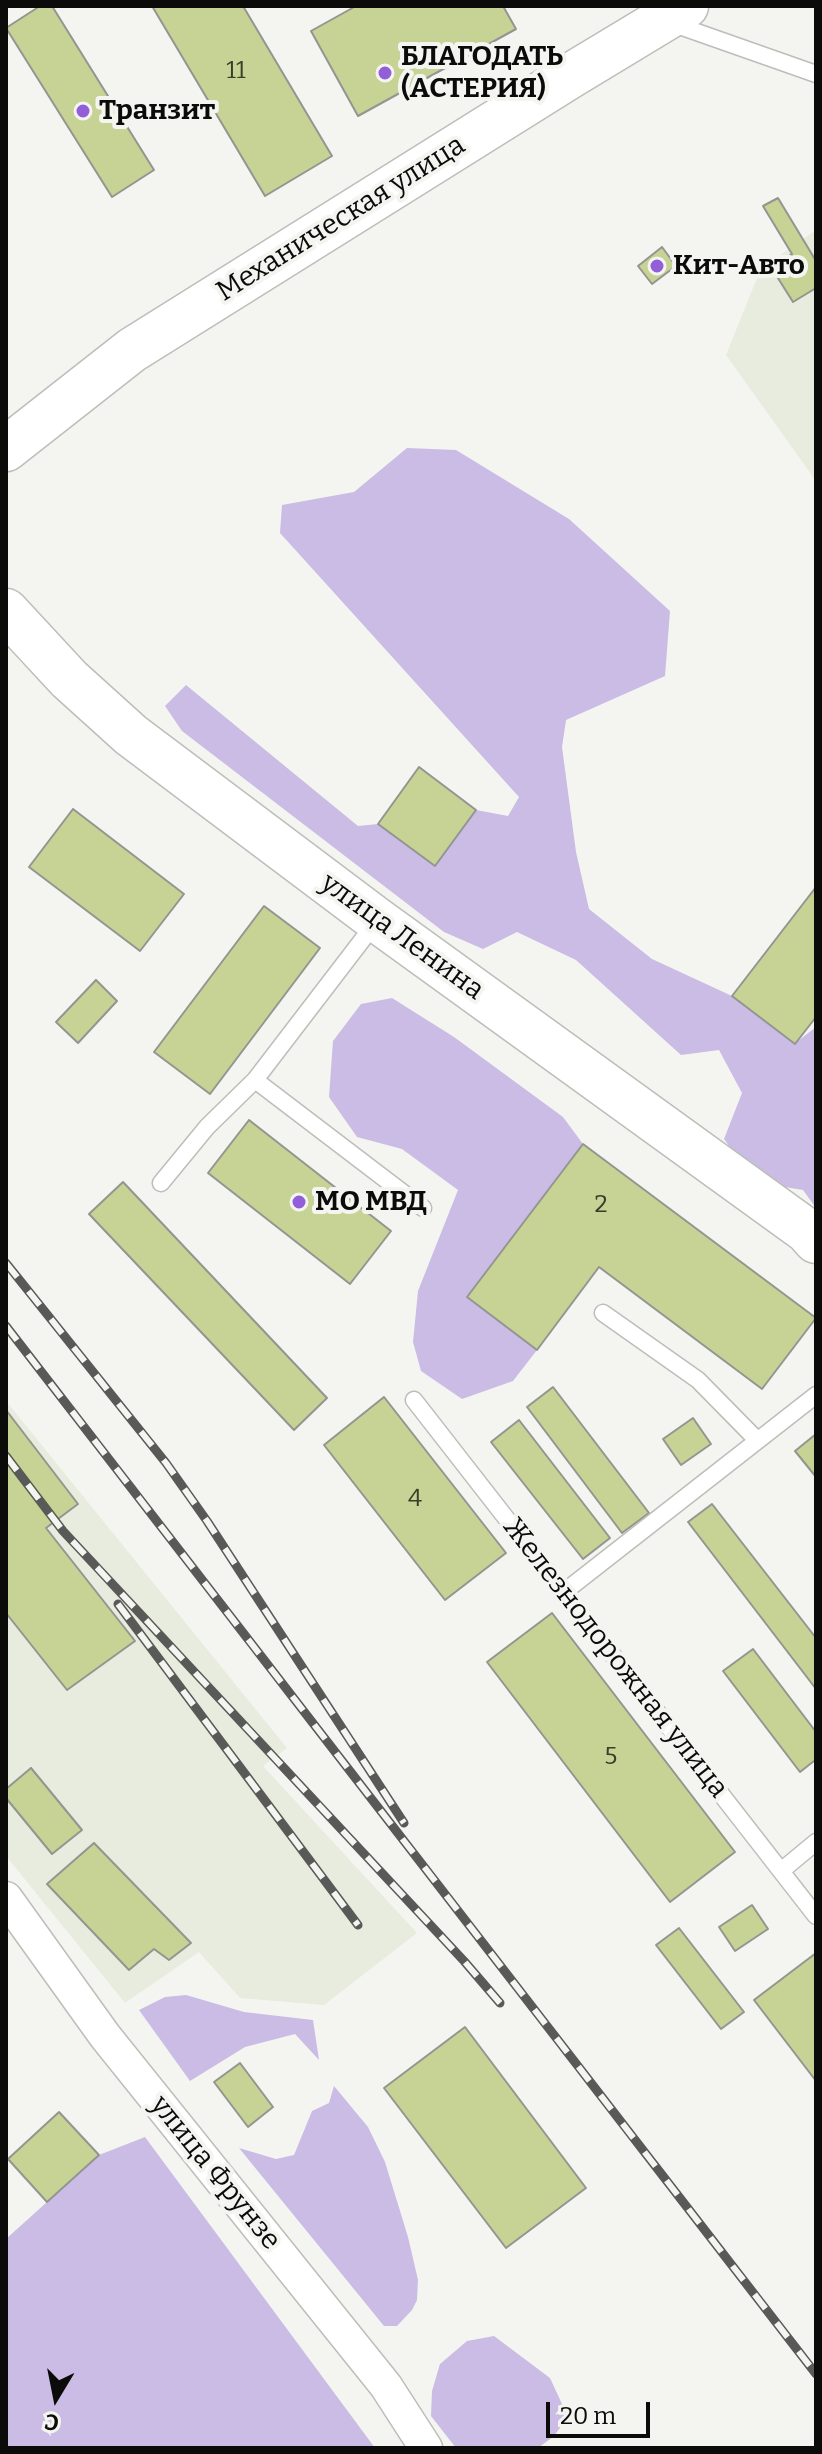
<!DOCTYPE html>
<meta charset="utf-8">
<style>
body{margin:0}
#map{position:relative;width:822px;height:2454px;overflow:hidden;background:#f4f5f0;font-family:Bitter,serif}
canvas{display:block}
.frame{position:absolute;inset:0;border:8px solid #0b0b0a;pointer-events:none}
.north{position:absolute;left:16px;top:2358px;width:80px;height:80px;-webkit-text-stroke:6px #f4f5f0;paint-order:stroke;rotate:190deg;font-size:22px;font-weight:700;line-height:32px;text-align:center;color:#0b0b0a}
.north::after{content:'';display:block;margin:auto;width:28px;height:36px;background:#0b0b0a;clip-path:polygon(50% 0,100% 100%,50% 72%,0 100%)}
.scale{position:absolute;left:546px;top:2402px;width:104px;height:36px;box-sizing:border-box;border:4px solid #0b0b0a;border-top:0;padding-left:10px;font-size:24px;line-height:28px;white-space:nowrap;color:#0b0b0a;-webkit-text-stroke:6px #f4f5f0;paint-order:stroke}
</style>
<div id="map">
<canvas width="822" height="2454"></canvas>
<div class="frame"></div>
<div class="north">С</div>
<div class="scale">20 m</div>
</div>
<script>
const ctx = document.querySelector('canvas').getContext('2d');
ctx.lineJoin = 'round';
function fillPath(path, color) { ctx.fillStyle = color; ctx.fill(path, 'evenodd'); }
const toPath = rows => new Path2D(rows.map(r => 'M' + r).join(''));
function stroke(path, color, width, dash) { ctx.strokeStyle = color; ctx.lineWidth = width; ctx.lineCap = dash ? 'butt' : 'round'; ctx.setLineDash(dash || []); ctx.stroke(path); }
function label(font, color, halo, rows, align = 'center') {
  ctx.font = font + ' Bitter,serif'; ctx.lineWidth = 8; ctx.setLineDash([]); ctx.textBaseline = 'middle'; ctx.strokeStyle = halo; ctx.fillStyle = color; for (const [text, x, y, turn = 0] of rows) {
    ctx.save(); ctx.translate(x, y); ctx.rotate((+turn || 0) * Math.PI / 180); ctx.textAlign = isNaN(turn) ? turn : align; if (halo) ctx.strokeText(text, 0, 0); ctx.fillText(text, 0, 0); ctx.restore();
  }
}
const built = toPath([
 [816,230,816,481,726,355,761,268],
 [6,1401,287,1748,263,1766,417,1933,324,2005,240,1998,199,1952,125,2003,6,1856]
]);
const green = toPath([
 [407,448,456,450,569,519,670,611,665,676,566,720,562,747,576,852,589,909,652,959,732,996,794,1044,816,1027,816,1208,803,1190,755,1182,724,1139,742,1093,719,1050,681,1055,576,960,517,932,483,949,444,932,182,731,165,706,186,685,358,826,378,824,435,865,476,810,508,816,519,797,280,533,282,505,354,492],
 [392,998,454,1037,563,1117,583,1144,467,1297,537,1350,513,1381,462,1399,421,1371,413,1342,418,1291,458,1190,402,1149,357,1137,329,1097,333,1041,361,1004],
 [186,1995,244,2012,313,2020,319,2060,295,2034,245,2047,190,2081,139,2010,165,1997],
 [334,2086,368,2127,385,2162,408,2237,418,2280,417,2300,412,2310,397,2326,384,2326,239,2148,276,2159,294,2155,312,2111,329,2103],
 [145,2137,375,2448,8,2448,6,2445,6,2239,99,2155],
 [494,2336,550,2378,568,2417,554,2436,538,2448,456,2448,431,2416,432,2391,440,2364,467,2341]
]);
const building = toPath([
 [40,6,52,6,154,170,112,197,6,28,40,6],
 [152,6,243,6,332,156,265,196,152,6],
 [356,6,503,6,516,29,358,116,311,31,356,6],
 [778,198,816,261,816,288,793,302,771,267,792,254,763,206,778,198],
 [662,247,676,266,652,284,638,266,662,247],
 [419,767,476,810,435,866,378,824,419,767],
 [73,809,184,894,140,951,29,867,73,809],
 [816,887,816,1017,795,1044,732,996,816,887],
 [264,906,320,948,210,1094,154,1052,264,906],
 [96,980,117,1001,78,1043,56,1022,96,980],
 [249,1120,391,1231,350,1284,208,1173,249,1120],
 [583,1144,816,1318,762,1389,599,1267,537,1350,467,1297,583,1144],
 [123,1182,327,1398,294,1430,89,1214,123,1182],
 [553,1387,649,1513,622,1533,527,1407,553,1387],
 [384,1397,506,1553,445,1600,324,1445,384,1397],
 [6,1410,78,1504,46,1528,135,1641,67,1690,6,1613,6,1410],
 [693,1418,711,1444,681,1465,663,1439,693,1418],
 [519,1420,610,1538,583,1559,491,1442,519,1420],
 [816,1434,816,1477,795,1451,816,1434],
 [712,1504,816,1638,816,1689,688,1522,712,1504],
 [552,1613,735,1852,670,1902,487,1662,552,1613],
 [753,1649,816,1732,816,1763,814,1761,800,1772,723,1671,753,1649],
 [31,1768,82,1830,52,1854,6,1798,6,1789,31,1768],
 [94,1843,191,1943,169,1960,154,1949,129,1970,47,1884,94,1843],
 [752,1905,768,1929,735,1951,719,1927,752,1905],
 [679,1928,744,2012,721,2029,656,1945,679,1928],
 [816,1953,816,2081,754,2000,816,1953],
 [465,2027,586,2188,506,2248,384,2088,465,2027],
 [240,2063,273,2107,248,2127,214,2082,240,2063],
 [59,2112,99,2155,47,2202,8,2159,59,2112]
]);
const service = toPath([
 [671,23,816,74],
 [255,1080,423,1208],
 [161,1183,207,1127,255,1080,376,922],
 [603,1313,698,1380,757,1440],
 [414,1400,816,1916],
 [564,1592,816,1395],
 [781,1871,816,1842]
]);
const minor = toPath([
 [6,1898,105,2036,386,2386,426,2448]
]);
const secondary = toPath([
 [6,449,132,350,570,76,686,6],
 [6,611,69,679,131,735,377,920,807,1231,816,1241]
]);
const rail = toPath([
 [6,1263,166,1463,207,1521,404,1823],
 [6,1326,816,2374],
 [6,1456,63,1531,464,1961,500,2003],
 [118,1604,358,1925]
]);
const markers = [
 [385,73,8,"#935fd9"],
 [83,111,8,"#935fd9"],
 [657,266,8,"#935fd9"],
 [299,1202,8,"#935fd9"]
];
const numberNames = [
 ["11",236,71],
 ["2",601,1205],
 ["4",415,1499],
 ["5",611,1757]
];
const poiNames = [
 ["БЛАГОДАТЬ",401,57],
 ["(АСТЕРИЯ)",401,89],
 ["Транзит",99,111],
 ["Кит-Авто",673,266],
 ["МО МВД",315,1202]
];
const streetNames = [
 ["Механическая улица",341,219,-32],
 ["улица Ленина",402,937,36],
 ["Железнодорожная улица",615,1658,52],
 ["улица Фрунзе",215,2173,51]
];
fillPath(built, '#e8ecdf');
fillPath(green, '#cabce5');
fillPath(building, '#c6d394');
stroke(building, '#949590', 2);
stroke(service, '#bdbeb9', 19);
stroke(minor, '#bdbeb9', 35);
stroke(secondary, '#bdbeb9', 47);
stroke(service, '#fff', 16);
stroke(minor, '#fff', 32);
stroke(secondary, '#fff', 44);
stroke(rail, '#595957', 9);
stroke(rail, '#f4f5f0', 6, [18]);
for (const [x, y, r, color] of markers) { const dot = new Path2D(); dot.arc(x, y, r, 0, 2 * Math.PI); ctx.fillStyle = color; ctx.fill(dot); stroke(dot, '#f4f5f0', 3); }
label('24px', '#3a3d2c', null, numberNames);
label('bold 28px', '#0b0b0a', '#f4f5f0', poiNames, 'left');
label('28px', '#0b0b0a', '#f4f5f0', streetNames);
</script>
